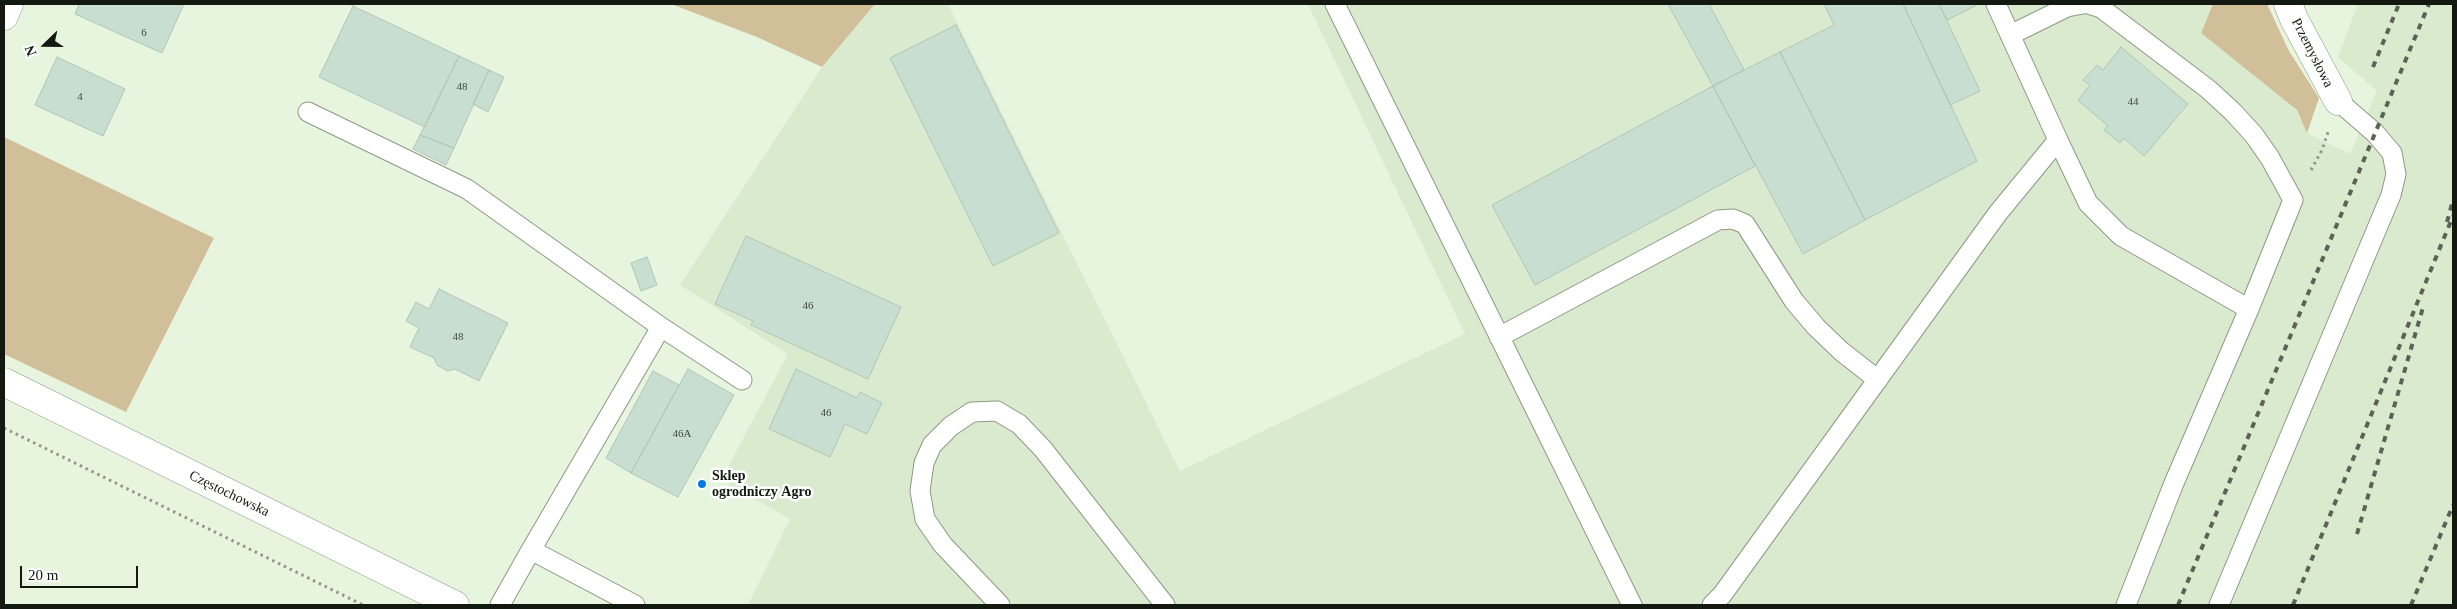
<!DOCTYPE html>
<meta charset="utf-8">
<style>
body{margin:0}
#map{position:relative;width:2457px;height:609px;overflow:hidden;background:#e7f4de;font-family:"Times New Roman",serif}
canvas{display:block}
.frame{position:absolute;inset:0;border:5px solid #131810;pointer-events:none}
.north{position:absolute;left:20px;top:20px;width:50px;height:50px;-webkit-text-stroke:4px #fff;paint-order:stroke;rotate:248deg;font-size:14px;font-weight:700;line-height:20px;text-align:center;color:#131810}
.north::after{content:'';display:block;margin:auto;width:18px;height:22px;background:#131810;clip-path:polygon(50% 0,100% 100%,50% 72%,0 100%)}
.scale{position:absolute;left:20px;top:566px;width:118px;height:22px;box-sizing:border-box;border:2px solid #131810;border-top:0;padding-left:6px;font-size:15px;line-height:18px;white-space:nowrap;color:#131810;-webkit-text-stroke:4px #fff;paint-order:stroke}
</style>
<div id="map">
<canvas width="2457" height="609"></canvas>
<div class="frame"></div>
<div class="north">N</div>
<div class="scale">20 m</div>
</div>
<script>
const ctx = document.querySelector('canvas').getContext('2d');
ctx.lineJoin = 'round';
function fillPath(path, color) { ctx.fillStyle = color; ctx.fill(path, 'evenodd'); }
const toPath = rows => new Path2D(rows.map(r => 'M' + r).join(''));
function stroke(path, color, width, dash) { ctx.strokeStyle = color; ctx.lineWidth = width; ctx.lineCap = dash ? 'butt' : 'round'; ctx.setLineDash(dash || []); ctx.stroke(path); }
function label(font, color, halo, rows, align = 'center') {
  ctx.font = font + ' "Times New Roman",serif'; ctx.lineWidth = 5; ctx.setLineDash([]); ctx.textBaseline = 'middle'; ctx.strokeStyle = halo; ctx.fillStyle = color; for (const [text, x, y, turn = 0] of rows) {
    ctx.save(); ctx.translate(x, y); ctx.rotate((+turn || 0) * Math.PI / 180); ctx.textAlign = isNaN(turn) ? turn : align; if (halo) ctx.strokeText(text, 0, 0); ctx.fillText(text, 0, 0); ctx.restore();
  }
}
const built = toPath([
 [875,4,948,4,1180,471,1465,334,1308,4,2213,4,2201,33,2297,110,2307,133,2350,154,2377,91,2338,57,2358,4,2453,4,2453,605,748,605,790,519,721,480,788,354,680,285,822,67]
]);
const green = toPath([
 [671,4,875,4,822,67,757,37],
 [2213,4,2267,4,2289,51,2319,98,2307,133,2297,110,2201,33],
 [4,137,214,238,126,412,4,354]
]);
const building = toPath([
 [79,4,184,4,162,53,75,14,79,4],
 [1668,4,1709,4,1744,70,1713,86,1668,4],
 [1824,4,1903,4,1977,161,1865,220,1780,52,1834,25,1824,4],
 [1903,4,1939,4,1980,91,1950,105,1903,4],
 [1939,4,1977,4,1977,5,1947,20,1939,4],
 [353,6,459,56,425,127,319,77,353,6],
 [956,25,1059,233,993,266,890,58,956,25],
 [2121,47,2188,104,2144,156,2124,138,2120,143,2104,130,2108,126,2078,100,2090,85,2083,80,2097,65,2103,70,2121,47],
 [1780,52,1865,220,1803,254,1713,86,1780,52],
 [459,56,489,70,454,148,420,135,459,56],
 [57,57,125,89,103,136,35,105,57,57],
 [489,70,504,77,488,112,473,104,489,70],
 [1713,86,1755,166,1535,285,1492,205,1713,86],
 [420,135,454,148,446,165,413,149,420,135],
 [746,236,901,307,868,379,751,325,753,321,715,304,746,236],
 [647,257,657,285,641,291,631,263,647,257],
 [439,289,508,323,479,381,455,369,448,371,437,365,434,358,410,347,419,328,406,321,416,302,429,309,439,289],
 [688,369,734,395,678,497,631,473,688,369],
 [796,369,857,398,860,392,882,403,867,434,845,424,830,457,769,429,796,369],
 [653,371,679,385,631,473,606,458,653,371]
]);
const path = toPath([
 [2311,170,2322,150,2328,132],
 [4,428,363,605]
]);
const lane = toPath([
 [1335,4,1632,605],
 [2088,4,2101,8,2208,89,2233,112,2254,135,2270,158,2293,200,2249,309,2174,483,2126,605],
 [2010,35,2067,7,2083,4],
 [308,112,467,189,661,327,742,380],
 [2058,140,2088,203,2121,236,2249,309],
 [1499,337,1718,220,1733,219,1745,224,1794,301,1816,327,1841,351,1878,380],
 [531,550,661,327],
 [500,605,531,550,635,605],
 [1000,605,943,545,925,519,920,491,924,463,932,445,951,426,972,412,997,411,1019,424,1043,449,1165,605],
 [1712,605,1722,595,1998,213,2058,140,1996,4],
 [2219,605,2391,195,2396,174,2392,153,2375,133,2338,101]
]);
const street = toPath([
 [2288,4,2294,19,2338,101],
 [4,16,9,4]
]);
const secondary = toPath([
 [4,382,455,605]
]);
const rail = toPath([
 [2373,67,2399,4],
 [2447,222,2453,200],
 [2357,534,2424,304],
 [2178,605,2429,4],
 [2293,605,2453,216],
 [2411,605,2453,505]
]);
const markers = [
 [702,484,5,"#067be2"]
];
const numberNames = [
 ["6",144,33],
 ["48",462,87],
 ["4",80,97],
 ["44",2133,102],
 ["46",808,306],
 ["48",458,337],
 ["46",826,413],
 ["46A",682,434]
];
const streetNames = [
 ["Przemysłowa",2312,53,63],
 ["Częstochowska",229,494,26]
];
const poiNames = [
 ["Sklep",712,476],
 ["ogrodniczy Agro",712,492]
];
fillPath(built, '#d9eace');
fillPath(green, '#d1bf9a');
fillPath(building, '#c8ded0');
stroke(building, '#b0c6b7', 1);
stroke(lane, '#8d9985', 21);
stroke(street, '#8d9985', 29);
stroke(secondary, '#8d9985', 29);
stroke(path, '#8f9888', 3, [2.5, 4]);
stroke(lane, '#fff', 19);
stroke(street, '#fff', 28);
stroke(secondary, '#fff', 28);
stroke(rail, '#5b6356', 4, [6, 6]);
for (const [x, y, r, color] of markers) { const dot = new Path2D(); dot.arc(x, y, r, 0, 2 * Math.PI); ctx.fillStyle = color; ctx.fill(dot); stroke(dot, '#fff', 2); }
label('11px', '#404a40', null, numberNames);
label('14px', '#131810', '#fff', streetNames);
label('bold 14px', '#131810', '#fff', poiNames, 'left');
</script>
